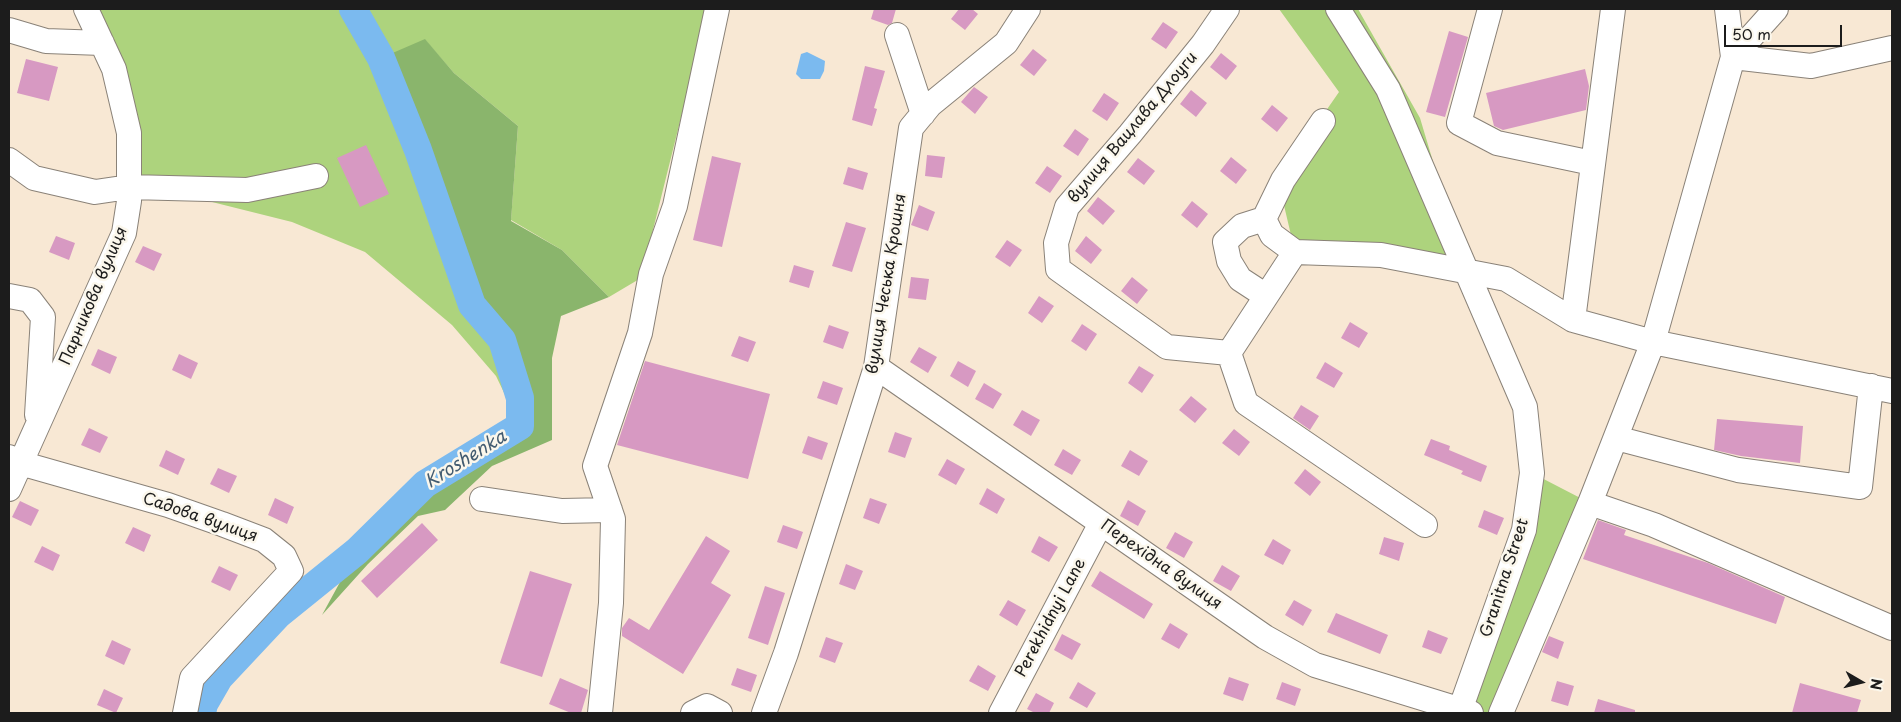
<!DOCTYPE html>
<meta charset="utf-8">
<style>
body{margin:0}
#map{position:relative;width:1901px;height:722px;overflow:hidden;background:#f8e8d4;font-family:"Playpen Sans",sans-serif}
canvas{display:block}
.frame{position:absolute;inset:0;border:10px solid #1c1c1c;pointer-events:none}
.north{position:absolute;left:1836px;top:657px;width:50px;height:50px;-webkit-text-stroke:4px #fbf7ec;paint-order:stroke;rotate:98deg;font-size:14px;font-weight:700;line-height:20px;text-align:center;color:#1c1c1c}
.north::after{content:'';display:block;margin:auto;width:18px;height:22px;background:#1c1c1c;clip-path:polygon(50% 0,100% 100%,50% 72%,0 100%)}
.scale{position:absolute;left:1724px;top:25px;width:118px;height:22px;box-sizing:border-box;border:2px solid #1c1c1c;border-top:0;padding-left:6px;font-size:15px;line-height:18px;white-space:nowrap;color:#1c1c1c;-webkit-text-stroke:4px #fbf7ec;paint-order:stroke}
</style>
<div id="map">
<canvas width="1901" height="722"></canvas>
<div class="frame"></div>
<div class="north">N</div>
<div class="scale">50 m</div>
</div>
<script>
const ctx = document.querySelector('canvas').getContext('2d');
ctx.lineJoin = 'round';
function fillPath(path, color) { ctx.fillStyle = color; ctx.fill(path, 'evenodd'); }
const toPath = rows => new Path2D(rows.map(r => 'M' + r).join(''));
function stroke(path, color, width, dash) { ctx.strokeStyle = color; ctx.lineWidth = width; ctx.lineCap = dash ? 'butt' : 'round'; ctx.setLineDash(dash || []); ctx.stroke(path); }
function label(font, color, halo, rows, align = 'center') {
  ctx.font = font + ' "Playpen Sans",sans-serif'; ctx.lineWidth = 5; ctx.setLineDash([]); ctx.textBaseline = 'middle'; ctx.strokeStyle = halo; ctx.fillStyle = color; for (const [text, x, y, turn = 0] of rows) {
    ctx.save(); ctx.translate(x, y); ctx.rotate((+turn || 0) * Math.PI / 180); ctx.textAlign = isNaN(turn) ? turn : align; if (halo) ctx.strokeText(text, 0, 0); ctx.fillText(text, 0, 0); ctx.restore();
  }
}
const green = toPath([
 [86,9,708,9,641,278,609,297,562,250,511,220,518,126,454,73,425,40,418,150,472,305,502,340,520,398,520,426,496,376,452,325,365,252,292,222,192,197,129,201,129,133],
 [1279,9,1358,9,1420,118,1466,272,1295,252,1278,180,1339,92],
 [1532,473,1590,503,1501,713,1459,713]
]);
const forest = toPath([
 [425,39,454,73,518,126,511,221,562,250,609,297,561,316,552,358,552,440,492,466,445,510,418,516,368,564,322,615,357,551,425,484,520,426,520,398,502,340,472,305,421,157,381,58]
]);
const water = toPath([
 [807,52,825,61,824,71,820,79,801,79,796,74,801,54]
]);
const river = toPath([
 [202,713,204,704,219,678,279,614,357,551,425,484,520,426,520,398,502,340,472,305,418,150,381,58,353,9]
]);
const building = toPath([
 [874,9,896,9,892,23,888,25,871,19],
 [959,9,972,9,978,14,965,30,951,19],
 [1163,22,1178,32,1166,49,1151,39],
 [1449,31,1468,37,1445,117,1426,112],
 [1033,49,1047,60,1034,76,1020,65],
 [1221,53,1237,66,1226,80,1210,67],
 [26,59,58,67,49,101,17,93],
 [865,66,885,71,874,108,877,109,872,126,852,120],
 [1585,69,1589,86,1586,110,1503,130,1494,126,1486,93],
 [974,87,988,97,975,114,961,102],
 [1191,90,1207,103,1196,117,1180,104],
 [1104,93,1119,103,1107,121,1092,111],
 [1272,105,1288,118,1277,132,1261,119],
 [1075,129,1089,139,1078,156,1063,146],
 [366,145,389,194,360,207,337,158],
 [927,155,945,157,942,178,925,176],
 [712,156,741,163,722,247,693,240],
 [1231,157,1247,170,1236,184,1220,171],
 [1138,158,1155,171,1144,185,1127,172],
 [1047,166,1062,176,1050,193,1035,183],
 [848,167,868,173,863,190,843,184],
 [1098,197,1115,211,1103,225,1087,211],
 [1192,201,1208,214,1197,228,1181,215],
 [919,205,935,212,928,231,911,225],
 [846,222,866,228,852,272,832,266],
 [56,236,75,243,69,260,49,252],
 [1086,236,1102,250,1091,264,1075,251],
 [1007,240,1022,250,1010,267,995,257],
 [143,246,162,254,154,271,135,262],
 [794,265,814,271,809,288,789,282],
 [911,277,929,279,926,300,908,298],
 [1132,277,1148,290,1137,304,1121,291],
 [1039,296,1054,306,1042,323,1028,313],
 [1350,322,1368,333,1359,348,1341,338],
 [1082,324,1097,334,1086,351,1071,341],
 [829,325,849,332,843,349,823,342],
 [739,336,756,342,748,362,731,356],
 [919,347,937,357,928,373,910,362],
 [98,349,117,357,110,374,91,365],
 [179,354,198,363,191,379,172,370],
 [645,361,770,394,748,479,617,445],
 [958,361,976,371,968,387,950,376],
 [1325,362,1343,373,1334,388,1316,378],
 [1139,366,1154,375,1142,393,1128,383],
 [823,381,843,388,837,405,817,398],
 [984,383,1002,394,993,409,975,399],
 [1191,396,1207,409,1195,423,1179,410],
 [1301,405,1319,416,1310,430,1293,418],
 [1022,410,1040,420,1031,436,1013,425],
 [1717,419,1803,426,1800,463,1741,456,1714,450],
 [89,428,108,437,100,453,81,445],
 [1234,429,1250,442,1239,456,1222,443],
 [895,432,912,438,905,458,888,452],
 [808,436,828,443,822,460,802,453],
 [1431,439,1450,446,1449,450,1487,466,1481,482,1461,474,1463,471,1424,455],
 [1063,449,1081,460,1072,475,1054,465],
 [166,450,185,459,178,475,159,466],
 [1130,450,1148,461,1139,476,1121,466],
 [947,459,965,469,956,485,938,475],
 [218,468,237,476,229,493,210,484],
 [1305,469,1321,482,1310,496,1294,483],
 [987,488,1005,499,997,514,979,504],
 [275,498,294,507,287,524,268,515],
 [870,498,887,504,879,524,863,518],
 [1128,500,1146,511,1138,526,1120,516],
 [20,501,39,510,31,526,12,517],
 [1484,510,1504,518,1497,535,1478,527],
 [1598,520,1626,530,1624,535,1708,563,1785,597,1776,624,1583,559],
 [422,523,438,540,377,598,361,581],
 [783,525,803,532,797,549,777,542],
 [133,527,151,535,144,552,125,543],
 [1175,532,1193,542,1184,558,1166,548],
 [706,536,730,551,711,583,731,595,683,674,622,636,622,628,629,618,649,630],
 [1039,536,1058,547,1049,562,1031,552],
 [1384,537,1404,543,1399,561,1379,554],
 [1273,539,1291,550,1283,565,1264,555],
 [42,546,60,555,53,571,34,562],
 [846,564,863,571,855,590,839,584],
 [1222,565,1240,576,1231,591,1213,581],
 [219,566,238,575,230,591,211,582],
 [530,571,572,584,542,677,500,663],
 [1100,571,1153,604,1144,619,1091,586],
 [765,586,785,593,768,645,748,638],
 [1008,600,1026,610,1017,626,999,615],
 [1294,600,1312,610,1303,626,1285,615],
 [1336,613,1388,635,1380,654,1327,632],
 [1170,623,1188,634,1179,649,1161,639],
 [1428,630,1448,638,1441,654,1422,647],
 [1062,634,1081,644,1072,660,1054,650],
 [1549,636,1564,642,1558,659,1542,652],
 [826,637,843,643,835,663,819,657],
 [112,640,131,649,124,665,105,656],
 [978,665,996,676,988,691,969,681],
 [737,668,757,675,751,692,731,685],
 [1229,677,1249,684,1243,701,1223,694],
 [560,678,588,690,581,713,571,713,549,704],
 [1557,681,1574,686,1568,706,1551,701],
 [1078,682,1096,693,1087,708,1069,698],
 [1282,682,1301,689,1295,706,1276,699],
 [1800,683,1861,700,1857,713,1792,713],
 [104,689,123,698,116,713,97,705],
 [1036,693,1054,703,1049,713,1035,713,1027,709],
 [1598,699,1635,710,1635,713,1594,713]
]);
const minor = toPath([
 [1227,9,1203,44,1130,134,1067,207,1056,243,1058,269,1167,347,1229,353,1246,403,1425,525],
 [1338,9,1388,89,1525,407,1532,473,1524,530,1459,713],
 [1490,9,1459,123,1497,143,1592,163],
 [1613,9,1573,320,1653,342,1892,391],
 [9,30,46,41,102,43],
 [897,35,923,114],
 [1733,57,1811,66,1892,48],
 [1733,57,1776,9],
 [9,160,34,178,95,192,129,187,247,190,316,176],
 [1264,219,1242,226,1225,242,1229,261,1240,279,1266,296],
 [1295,252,1272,235,1264,219,1283,180,1323,121],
 [9,296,30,300,43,317,37,415],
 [1229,353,1295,252,1381,255,1506,279,1573,320],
 [876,367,1265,637,1315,665,1471,713],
 [1616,438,1738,470,1860,487,1871,386],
 [9,457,20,463,168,505,222,524,264,540,284,556,291,571,192,678,185,713],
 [9,489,124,233,129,201,129,133,114,69,86,9],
 [482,499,562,511,610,510],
 [1590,503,1654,525,1892,628],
 [600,713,611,603,613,519,595,466,640,333,651,274,675,206,717,9],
 [693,713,707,706,720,713],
 [764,713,786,653,876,367,911,128,930,105,1006,43,1028,9],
 [1001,713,1101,523],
 [1501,713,1590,503,1653,342,1733,57,1727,9]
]);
const streetNames = [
 ["вулиця Вацлава Длоуги",1133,128,-50],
 ["вулиця Чеська Крошня",887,284,-81],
 ["Парникова вулиця",94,296,-67],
 ["Садова вулиця",200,518,19],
 ["Перехідна вулиця",1161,565,35],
 ["Granitna Street",1505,578,-72],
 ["Perekhidnyi Lane",1051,618,-62]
];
const waterNames = [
 ["Kroshenka",466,460,-32]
];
fillPath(green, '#add37d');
fillPath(forest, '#8ab56c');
fillPath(water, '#7bbaef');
stroke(river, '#7bbaef', 28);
fillPath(building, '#d799c2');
stroke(minor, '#8a8278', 26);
stroke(minor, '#fff', 24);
label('16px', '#1c1c1c', '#fbf7ec', streetNames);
label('italic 18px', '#425b70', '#fbf7ec', waterNames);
</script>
